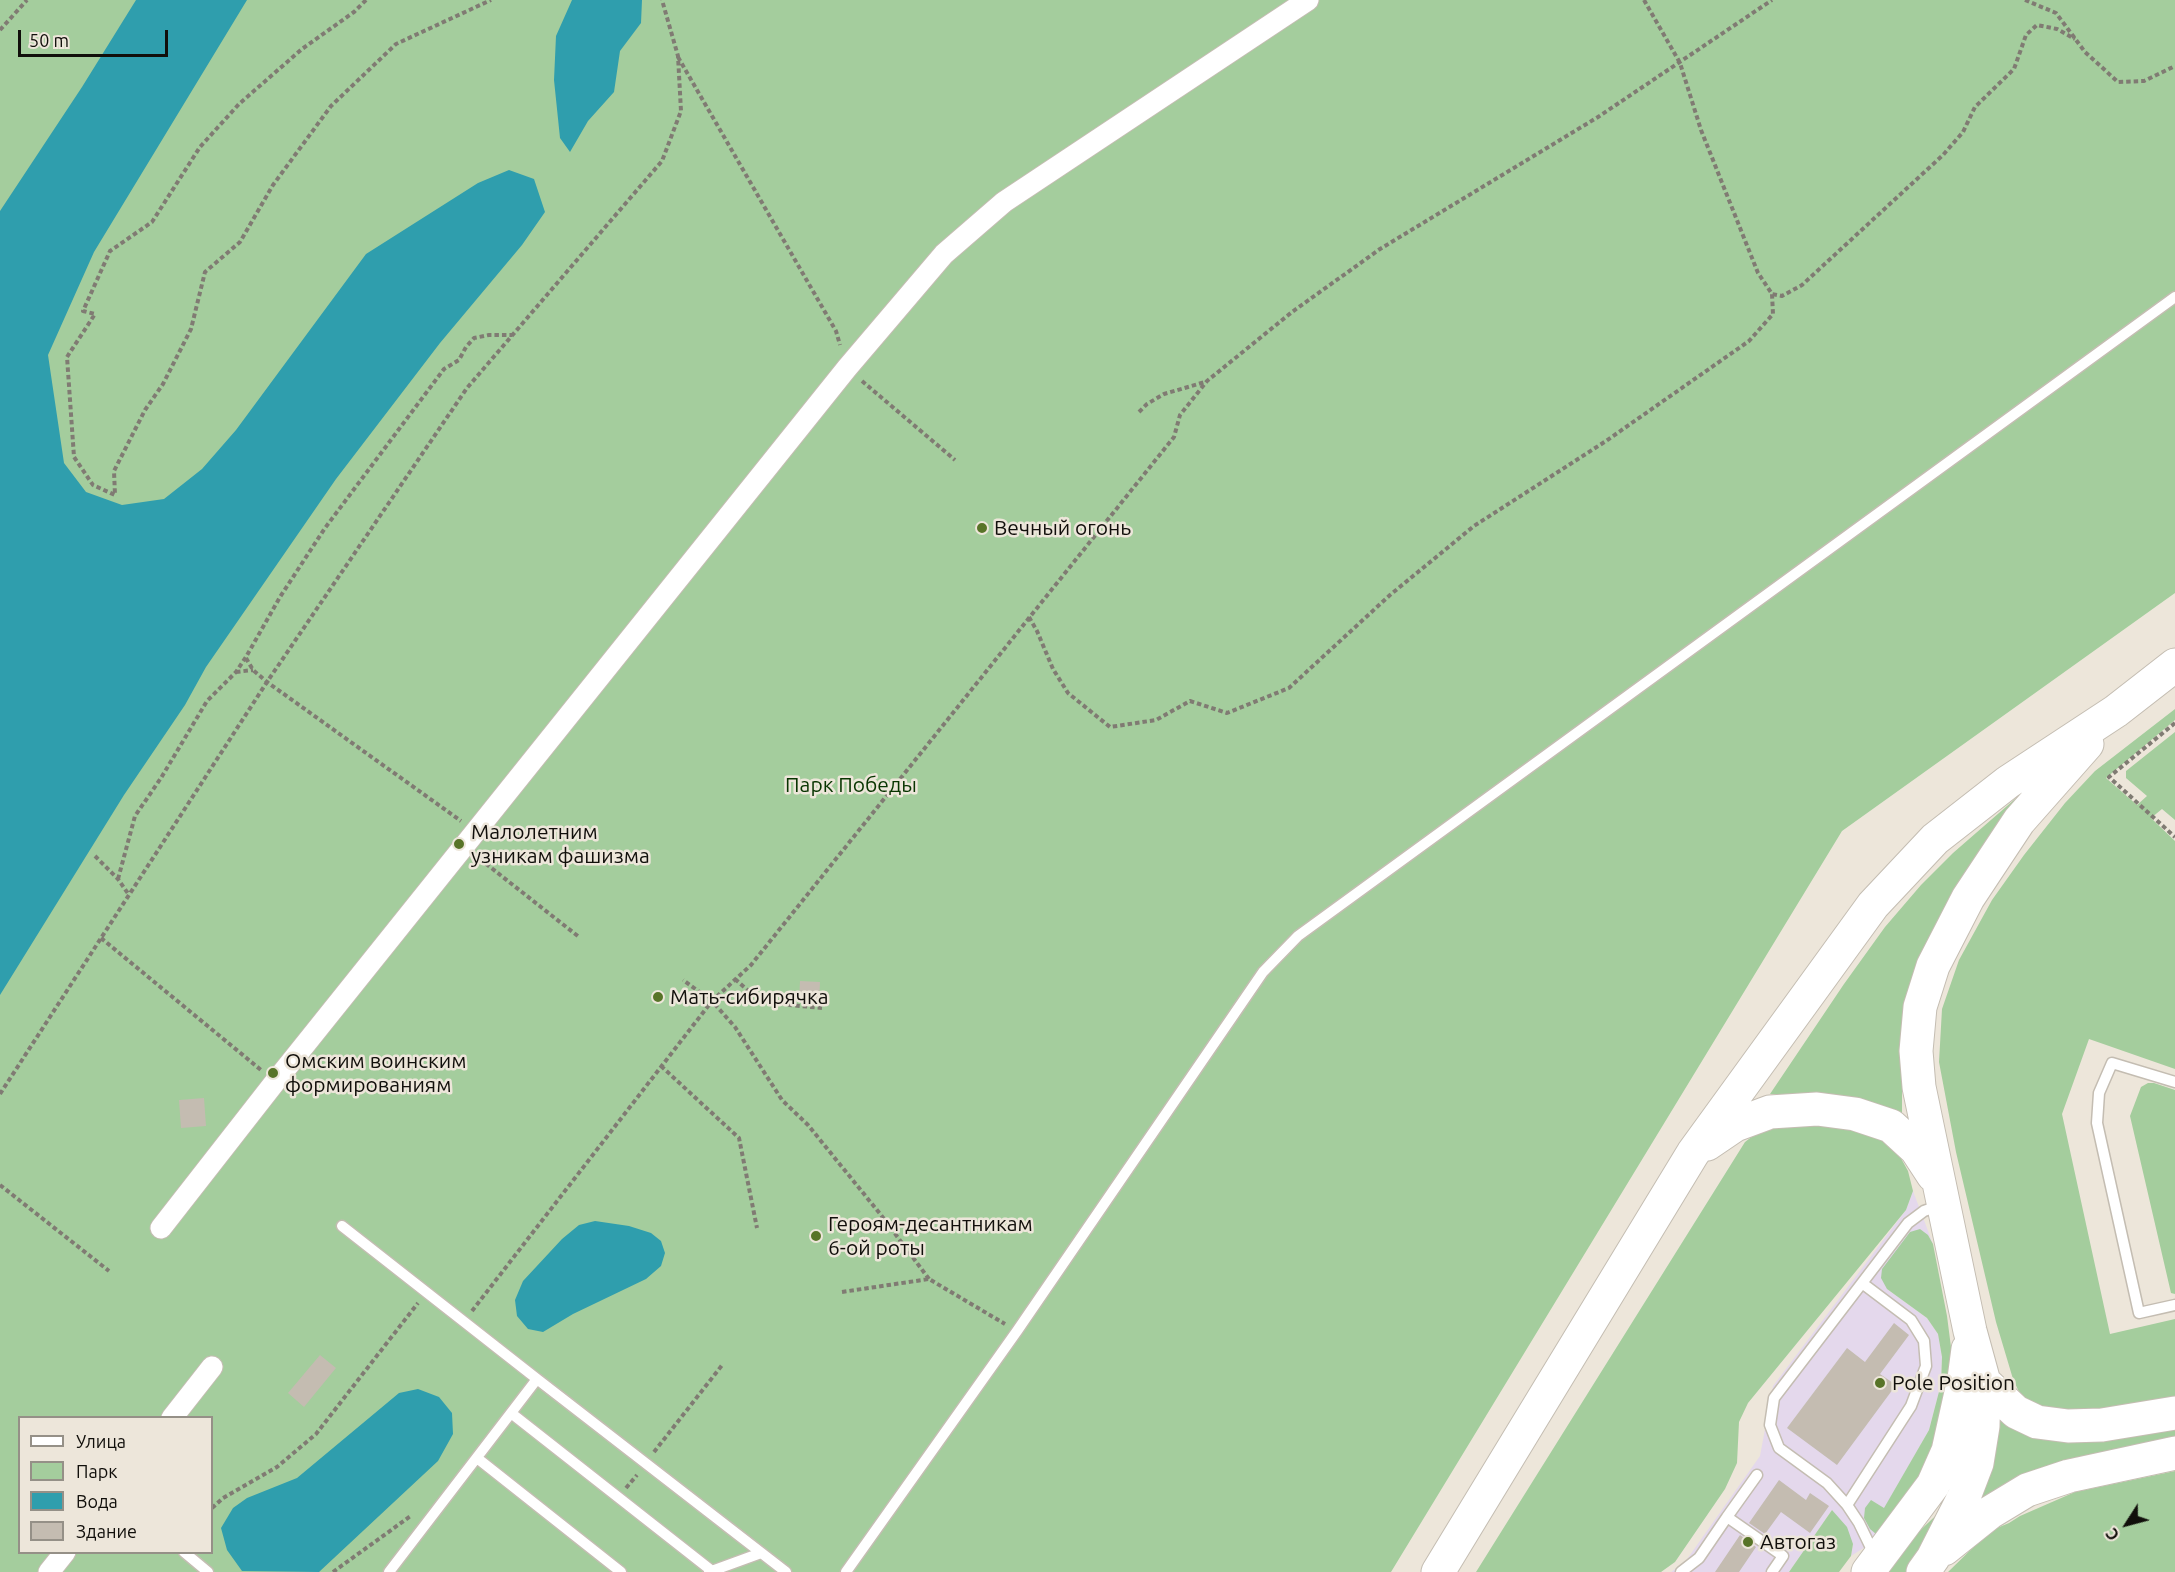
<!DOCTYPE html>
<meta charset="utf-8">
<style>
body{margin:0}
#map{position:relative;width:2175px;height:1572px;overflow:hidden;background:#ede6da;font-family:Ubuntu,sans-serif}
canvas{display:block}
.legend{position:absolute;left:18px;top:1416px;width:195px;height:138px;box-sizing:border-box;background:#ede6da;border:2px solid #959087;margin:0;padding:8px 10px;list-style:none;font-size:18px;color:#110f0b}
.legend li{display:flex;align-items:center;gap:12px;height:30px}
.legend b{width:30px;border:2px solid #959087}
.north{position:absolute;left:2097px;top:1494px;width:60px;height:60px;-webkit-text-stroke:4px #ede6da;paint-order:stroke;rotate:234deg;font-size:16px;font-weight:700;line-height:24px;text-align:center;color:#110f0b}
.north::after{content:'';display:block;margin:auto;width:21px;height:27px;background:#110f0b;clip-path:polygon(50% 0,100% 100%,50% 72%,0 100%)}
.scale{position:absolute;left:18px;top:30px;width:150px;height:27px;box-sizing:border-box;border:3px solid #110f0b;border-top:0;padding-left:8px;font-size:18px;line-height:21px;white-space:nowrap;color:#110f0b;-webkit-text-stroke:4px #ede6da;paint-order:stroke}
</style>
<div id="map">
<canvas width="2175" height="1572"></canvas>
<ul class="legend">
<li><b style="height:8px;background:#fff"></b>Улица</li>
<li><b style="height:16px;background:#a4cd9d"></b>Парк</li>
<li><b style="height:16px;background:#2f9ead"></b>Вода</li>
<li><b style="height:16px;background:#c4bcb1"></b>Здание</li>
</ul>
<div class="north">С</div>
<div class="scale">50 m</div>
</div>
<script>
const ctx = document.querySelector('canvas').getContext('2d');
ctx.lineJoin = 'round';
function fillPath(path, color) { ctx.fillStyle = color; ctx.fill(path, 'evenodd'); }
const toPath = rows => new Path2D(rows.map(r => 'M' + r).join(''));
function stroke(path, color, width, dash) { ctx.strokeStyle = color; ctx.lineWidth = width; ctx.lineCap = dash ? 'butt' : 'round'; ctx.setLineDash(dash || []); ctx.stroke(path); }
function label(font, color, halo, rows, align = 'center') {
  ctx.font = font + ' Ubuntu,sans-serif'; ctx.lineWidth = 5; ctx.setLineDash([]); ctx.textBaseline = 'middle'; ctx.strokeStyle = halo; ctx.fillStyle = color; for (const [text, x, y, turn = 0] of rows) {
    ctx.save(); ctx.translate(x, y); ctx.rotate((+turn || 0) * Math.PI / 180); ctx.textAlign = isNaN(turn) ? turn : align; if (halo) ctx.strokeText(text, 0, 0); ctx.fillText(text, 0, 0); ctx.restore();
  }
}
const commercial = toPath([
 [1913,1191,1933,1244,1928,1235,1887,1289,1927,1318,1938,1334,1942,1357,1941,1384,1929,1430,1884,1509,1871,1500,1884,1535,1851,1556,1853,1544,1832,1510,1789,1572,1671,1572,1685,1562,1760,1456,1773,1386,1906,1210]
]);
const green = toPath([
 [0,0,2175,0,2175,593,1842,831,1391,1572,0,1572],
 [20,1418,212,1418,212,1552,20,1552],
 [2175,709,2175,720,2106,778,2137,805,2147,796,2126,778,2126,771,2175,732,2175,820,2162,809,2151,818,2175,841,2175,1069,2089,1039,2062,1114,2110,1334,2175,1319,2175,1400,2125,1411,2057,1412,2029,1403,2019,1392,2013,1379,1996,1322,1956,1152,1939,1062,1942,1009,1959,960,1992,900,2024,855,2065,803,2095,771],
 [2030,786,1902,1042,1902,1116,1808,1095,1770,1094,1844,984,1885,927,1921,885,1953,853],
 [2148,1083,2154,1083,2175,1090,2175,1294,2171,1293,2130,1116,2141,1087],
 [1828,1123,1882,1138,1897,1151,1908,1171,1913,1191,1906,1210,1748,1403,1739,1422,1737,1463,1725,1489,1675,1562,1661,1572,1476,1572,1745,1142,1758,1132,1773,1128],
 [1920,1229,1928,1235,1933,1244,1947,1316,1952,1355,1942,1429,1925,1467,1892,1525,1876,1534,1870,1529,1864,1518,1865,1508,1871,1500,1884,1508,1929,1430,1941,1384,1942,1357,1938,1334,1927,1318,1887,1289,1881,1278,1882,1269,1910,1232],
 [1992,1411,2175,1425,2175,1442,1978,1503],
 [2175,1471,2175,1572,1948,1572,1990,1531,2009,1523,2020,1516,2075,1492],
 [1946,1506,1907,1572,1886,1572,1912,1538],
 [1832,1510,1847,1527,1853,1544,1851,1556,1839,1572,1789,1572]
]);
const water = toPath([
 [136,0,247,0,94,252,48,355,64,463,86,492,122,505,164,499,202,469,236,430,366,254,478,183,509,170,534,179,545,212,522,245,440,343,336,479,206,667,185,705,124,795,0,995,0,211,82,87],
 [572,0,642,0,641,23,620,51,614,92,588,121,570,152,560,138,554,80,556,36],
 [595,1221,629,1226,651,1233,661,1241,665,1253,661,1266,646,1279,573,1314,543,1332,528,1329,517,1316,515,1300,523,1281,562,1239,579,1225],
 [418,1389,439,1397,452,1413,453,1434,438,1461,319,1572,242,1571,227,1550,221,1528,233,1508,247,1498,297,1478,399,1393]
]);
const building = toPath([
 [800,981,820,982,819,1002,799,1002],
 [204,1098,206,1126,181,1128,179,1100],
 [1894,1323,1909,1335,1880,1374,1896,1385,1837,1465,1787,1428,1847,1348,1865,1362],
 [320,1355,336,1368,304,1407,288,1393],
 [1779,1480,1806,1500,1810,1493,1829,1506,1810,1533,1781,1512,1765,1534,1749,1523],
 [1740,1535,1756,1547,1739,1572,1715,1572]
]);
const path = toPath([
 [366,0,354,12,302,49,239,104,200,147,152,222,110,251,83,311,95,314,67,357,74,457,93,485,115,495,114,471,145,410,163,384,191,329,205,272,240,242,273,185,331,106,396,44,491,0],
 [1644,0,1680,63,1701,130,1758,273,1772,294,1782,296,1802,285,1943,155,1963,132,1975,107,2014,69,2026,35,2037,25,2057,29,2075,39],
 [2025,0,2056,13,2085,52,2118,82,2144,81,2175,66],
 [0,30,27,0],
 [678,57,836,331,840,345],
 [862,381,955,460],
 [1139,412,1147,404,1164,394,1205,382],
 [1029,617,1037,631,1053,669,1068,693,1110,727,1156,720,1190,701,1227,713,1289,688,1390,595,1474,526,1606,441,1749,341,1773,314,1772,294],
 [246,658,253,670,267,682,461,821],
 [236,672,253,670],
 [2175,723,2109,777,2175,837],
 [95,856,118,879,129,895],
 [480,859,579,937],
 [118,879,135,816,161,778,207,701,236,672,246,657,280,597,325,528,444,369,459,360,466,347,474,338,489,335,512,335],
 [101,938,261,1070],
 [735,979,752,994,790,1005,822,1008],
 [661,1066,739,1138,757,1228],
 [0,1094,267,682,467,388,662,161,681,111,678,56,662,0],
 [0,1185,109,1271],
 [929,1279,881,1215,808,1125,782,1100,735,1027,712,1001,751,965,1174,437,1180,415,1207,381,1292,312,1380,249,1598,117,1772,0],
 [842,1292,929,1279,1005,1324],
 [472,1311,712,1001,683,980],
 [654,1452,723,1364],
 [626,1488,637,1475],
 [212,1508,223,1498,277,1467,316,1434,418,1303],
 [333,1572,412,1515]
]);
const lane = toPath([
 [2175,1082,2112,1063,2099,1093,2097,1123,2139,1313,2175,1305],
 [342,1226,537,1379,389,1572],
 [537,1379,786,1572],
 [511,1413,712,1571],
 [477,1458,621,1572],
 [1847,1505,1911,1406,1926,1366,1924,1341,1911,1320,1862,1283],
 [1727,1517,1757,1475],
 [184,1552,208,1572],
 [1874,1554,1859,1523,1847,1505,1827,1483,1779,1448,1770,1425,1774,1398,1908,1223,1924,1211,1941,1205],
 [709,1572,761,1553],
 [846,1572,1017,1331,1263,972,1298,936,2175,297],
 [1681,1572,1699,1558,1727,1517,1783,1556,1772,1572]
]);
const street = toPath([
 [161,1228,275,1082,847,368,944,254,1004,202,1308,0],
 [172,1418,212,1367],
 [49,1572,65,1552]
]);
const primary = toPath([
 [1707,1144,1735,1125,1770,1112,1817,1109,1855,1114,1891,1126,1916,1149,1933,1175],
 [1984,1382,2016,1412,2037,1422,2068,1426,2102,1425,2175,1413],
 [1944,1549,1989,1513,2027,1490,2069,1476,2175,1453],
 [1438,1572,1693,1153,1873,905,1935,839,2008,782,2116,711,2175,665],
 [1868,1572,1933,1485,1948,1451,1964,1379,1968,1349],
 [1923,1572,1933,1558,1964,1497,1977,1463,1983,1426,1984,1382,1970,1331,1919,1087,1916,1051,1920,1007,1933,966,1968,898,2019,821,2087,744]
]);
const markers = [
 [982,528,6,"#587428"],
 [459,844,6,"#587428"],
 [658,997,6,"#587428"],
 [273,1073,6,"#587428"],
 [816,1236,6,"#587428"],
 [1880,1383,6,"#587428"],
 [1748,1542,6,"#587428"]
];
const poiNames = [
 ["Вечный огонь",994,528],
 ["Малолетним",471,832],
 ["узникам фашизма",471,856],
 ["Мать-сибирячка",670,997],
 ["Омским воинским",285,1061],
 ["формированиям",285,1085],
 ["Героям-десантникам",828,1224],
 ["6-ой роты",828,1248],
 ["Pole Position",1892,1383],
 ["Автогаз",1760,1542]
];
const parkNames = [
 ["Парк Победы",851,785]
];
fillPath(commercial, '#e4d8ec');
fillPath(green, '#a4cd9d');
fillPath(water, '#2f9ead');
fillPath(building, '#c4bcb1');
stroke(lane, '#c4bdb2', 13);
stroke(street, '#c4bdb2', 23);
stroke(primary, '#c4bdb2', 35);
stroke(path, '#807b73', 4, [4.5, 3]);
stroke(lane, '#fff', 10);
stroke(street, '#fff', 21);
stroke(primary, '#fff', 33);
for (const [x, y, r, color] of markers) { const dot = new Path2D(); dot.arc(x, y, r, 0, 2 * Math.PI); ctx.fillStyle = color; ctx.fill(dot); stroke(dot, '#ede6da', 2); }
label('21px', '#110f0b', '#ede6da', poiNames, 'left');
label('21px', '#083501', '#ede6da', parkNames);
</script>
